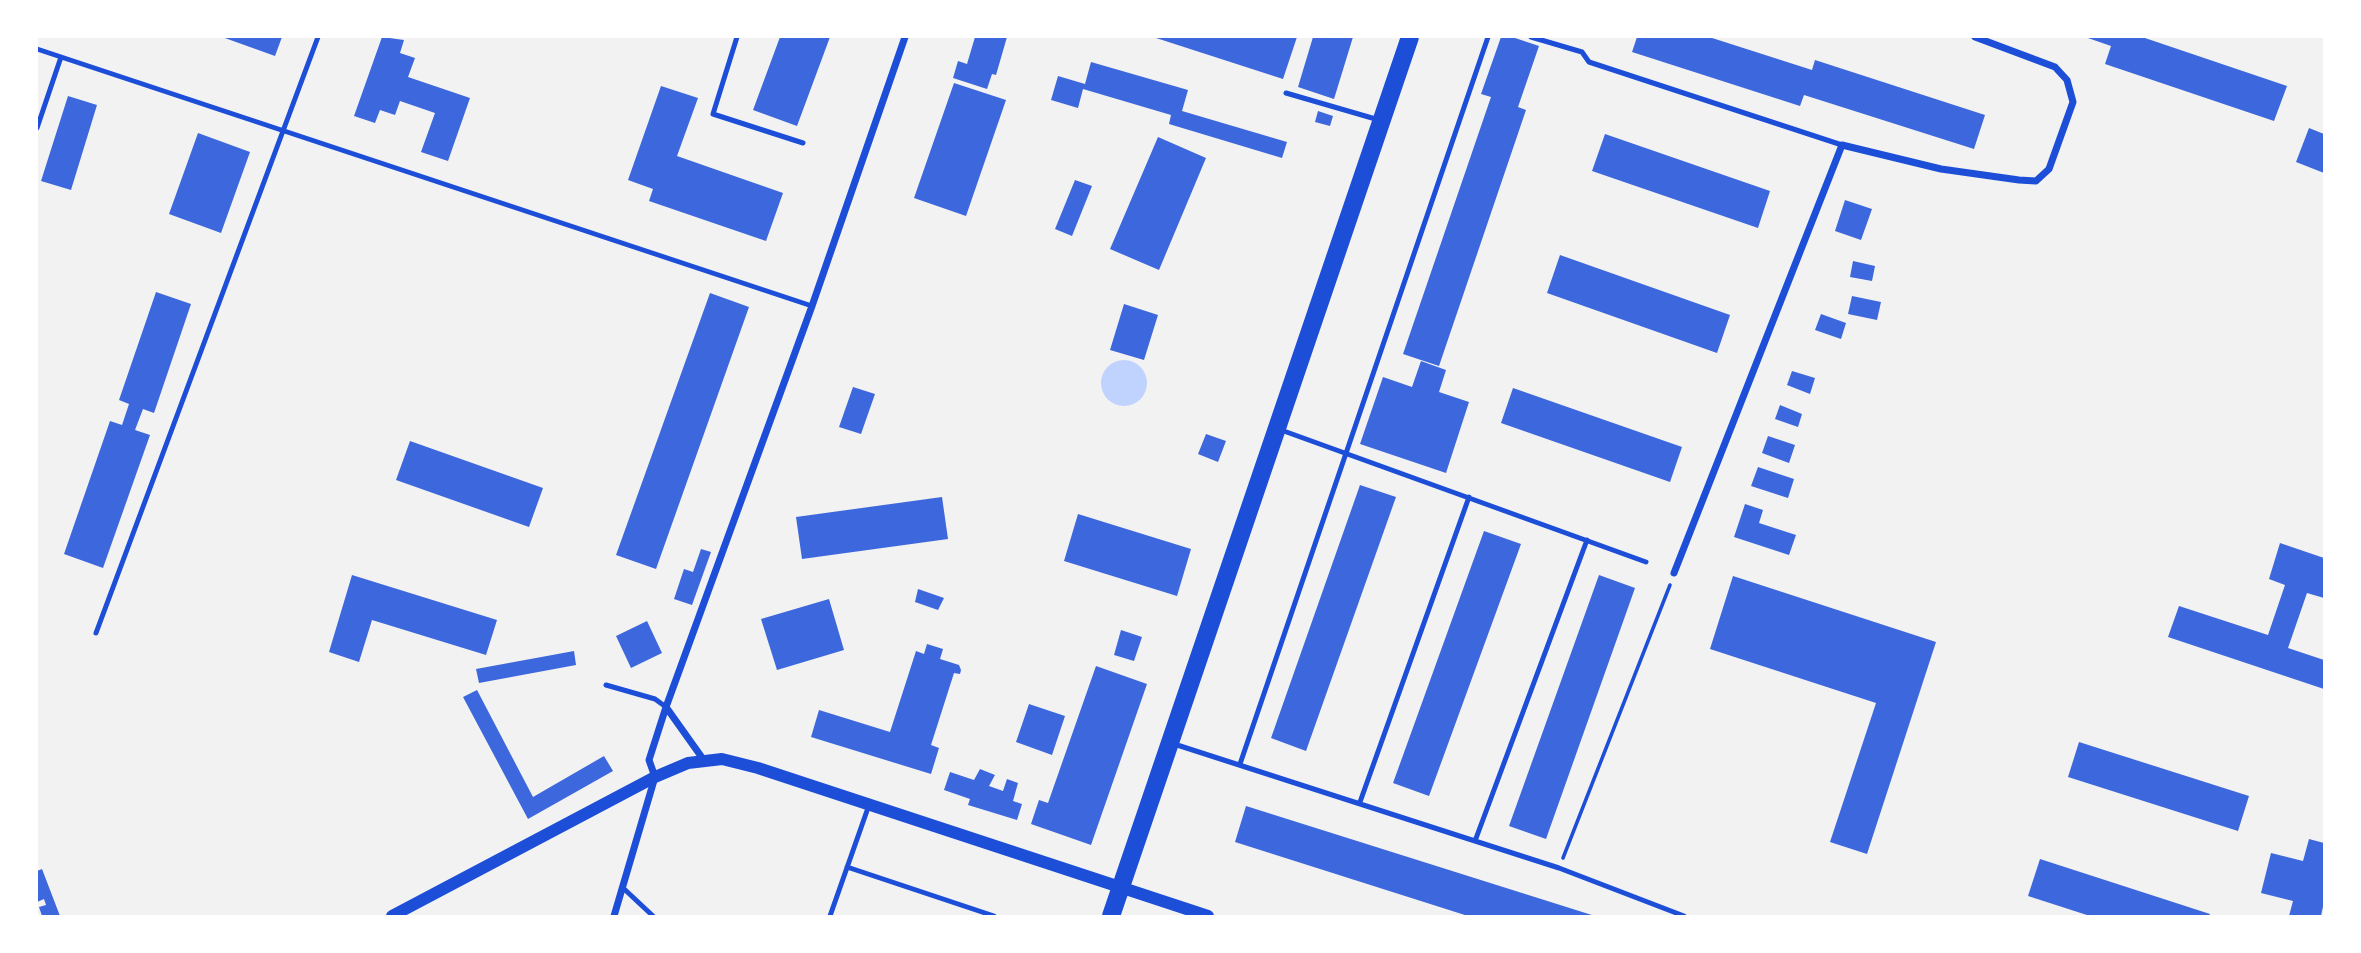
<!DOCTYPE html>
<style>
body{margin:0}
#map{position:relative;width:2361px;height:953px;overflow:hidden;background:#f2f2f2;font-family:"Source Sans 3",sans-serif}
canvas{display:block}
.frame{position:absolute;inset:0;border:38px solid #fff;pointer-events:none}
</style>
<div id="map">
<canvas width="2361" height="953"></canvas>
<div class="frame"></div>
</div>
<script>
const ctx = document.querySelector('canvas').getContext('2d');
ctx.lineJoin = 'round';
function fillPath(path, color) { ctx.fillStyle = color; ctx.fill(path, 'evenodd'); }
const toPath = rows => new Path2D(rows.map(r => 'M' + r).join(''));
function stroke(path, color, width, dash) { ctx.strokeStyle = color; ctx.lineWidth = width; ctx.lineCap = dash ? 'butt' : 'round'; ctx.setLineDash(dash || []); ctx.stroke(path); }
const water = toPath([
 '1101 383a23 23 0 1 1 46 0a23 23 0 1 1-46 0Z'
]);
const building = toPath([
 [222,37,282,37,275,56],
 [382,37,404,40,400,53,415,58,408,77,470,98,448,161,421,152,435,113,400,101,395,115,380,110,375,123,354,116],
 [780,37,830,37,797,126,753,110],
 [975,37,1007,37,996,75,992,74,987,89,953,78,958,61,967,64],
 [1153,37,1297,37,1283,79],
 [1313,37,1353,37,1334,99,1298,87],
 [1501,37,1512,37,1539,46,1518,107,1526,110,1439,366,1403,354,1491,97,1481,94],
 [1637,37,1709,37,1812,70,1815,60,1985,115,1974,149,1804,95,1800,106,1632,52],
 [2085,37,2142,37,2287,86,2274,121,2105,64,2111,46],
 [1091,62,1188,90,1182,111,1287,142,1282,158,1169,124,1171,115,1083,89,1078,108,1051,100,1058,76,1085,84],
 [954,83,1006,100,966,216,914,198],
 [661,86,698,98,677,156,783,193,766,241,649,201,653,189,628,180],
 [68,96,97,105,71,190,41,181],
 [1318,111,1333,116,1330,126,1315,122],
 [2309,128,2324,134,2324,173,2296,162],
 [198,133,250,152,221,233,169,214],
 [1605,134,1770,191,1758,228,1592,171],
 [1158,137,1206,158,1159,270,1110,249],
 [1075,180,1092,186,1072,236,1055,229],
 [1845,200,1872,209,1861,240,1835,231],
 [1560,255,1730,315,1717,353,1547,293],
 [1853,261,1875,266,1872,281,1850,277],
 [156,292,191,304,154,413,143,409,135,430,150,435,103,568,64,554,110,421,122,425,129,404,119,400],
 [710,293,749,307,656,569,616,555],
 [1852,296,1881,302,1877,320,1848,314],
 [1124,304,1158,315,1144,360,1110,350],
 [1821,314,1846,323,1841,339,1815,330],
 [1421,361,1446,370,1439,392,1469,402,1446,473,1360,444,1383,377,1412,387],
 [1792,371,1815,378,1810,394,1787,385],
 [853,387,875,394,861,434,839,427],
 [1513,388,1682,447,1670,482,1501,423],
 [1780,405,1802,414,1798,427,1775,419],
 [1206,434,1226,441,1218,462,1198,454],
 [1768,436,1795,445,1789,463,1762,453],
 [410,441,543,488,529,527,396,480],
 [1758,467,1794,479,1788,498,1751,486],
 [1360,485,1396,497,1306,751,1271,738],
 [942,497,948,539,802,559,796,517],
 [1745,504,1763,510,1759,523,1796,535,1789,555,1734,537],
 [1078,514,1191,549,1177,596,1064,561],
 [1484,531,1521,544,1429,796,1393,783],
 [2280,543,2324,558,2324,598,2307,593,2288,648,2324,660,2324,689,2168,637,2179,606,2268,635,2285,585,2269,579],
 [701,549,711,552,692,605,674,599,684,569,693,572],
 [352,575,497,620,486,655,372,620,359,662,329,652],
 [1599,575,1635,588,1546,839,1509,826],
 [1733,576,1936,642,1867,854,1830,842,1876,703,1710,649],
 [918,589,944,598,938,610,915,602],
 [829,599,844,650,777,670,761,619],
 [647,621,662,653,631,668,616,636],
 [1121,630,1142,637,1134,661,1114,655],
 [927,644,943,649,940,659,959,665,961,670,960,674,954,673,931,745,939,748,931,774,811,737,819,710,890,732,916,651,924,654],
 [574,651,576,665,479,683,476,669],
 [1096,666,1147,684,1091,845,1031,824,1039,800,1048,803],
 [477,690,533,797,604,756,613,771,528,819,463,697],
 [1029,704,1065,716,1052,755,1016,742],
 [2079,742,2249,796,2238,831,2068,777],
 [980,769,995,775,989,786,1003,791,1007,779,1018,783,1013,801,1022,804,1017,820,968,805,970,799,944,790,950,772,974,780],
 [1246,806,1595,916,1468,916,1235,842],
 [2309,839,2324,843,2324,902,2321,916,2289,916,2293,901,2261,893,2271,853,2303,861],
 [2040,859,2210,914,2209,916,2090,916,2028,896],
 [42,869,60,916,42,916,39,907,46,905,44,899,37,902,37,871]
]);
const path = toPath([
 [1563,858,1670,585]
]);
const service = toPath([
 [737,37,713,114,803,143],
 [1531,37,1582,52,1589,62,1842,145],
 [37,49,812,306],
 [1286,93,1379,120],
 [37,128,61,57],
 [1281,430,1646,562],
 [96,633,318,37],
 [606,685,655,699,666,707],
 [1174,744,1475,841,1587,540],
 [1240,764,1488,37],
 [1360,802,1469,497],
 [1475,841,1559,868,1684,916],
 [847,867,994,916],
 [622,887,653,916],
 [830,916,869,805]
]);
const minor = toPath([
 [1674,573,1842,145,1941,169,2019,180,2036,181,2049,169,2073,102,2067,80,2055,67,1975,37],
 [666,707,703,759],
 [614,916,655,777,649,760,666,707,812,306,905,37]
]);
const tertiary = toPath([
 [392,916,655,777,688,763,722,759,758,768,1208,916]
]);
const primary = toPath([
 [1111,916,1410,37]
]);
fillPath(water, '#bfd3fe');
fillPath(building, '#3d67dc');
stroke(path, '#1d4ed8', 3.5);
stroke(service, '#1d4ed8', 5);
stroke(minor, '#1d4ed8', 7);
stroke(tertiary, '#1d4ed8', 12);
stroke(primary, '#1d4ed8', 18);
</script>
